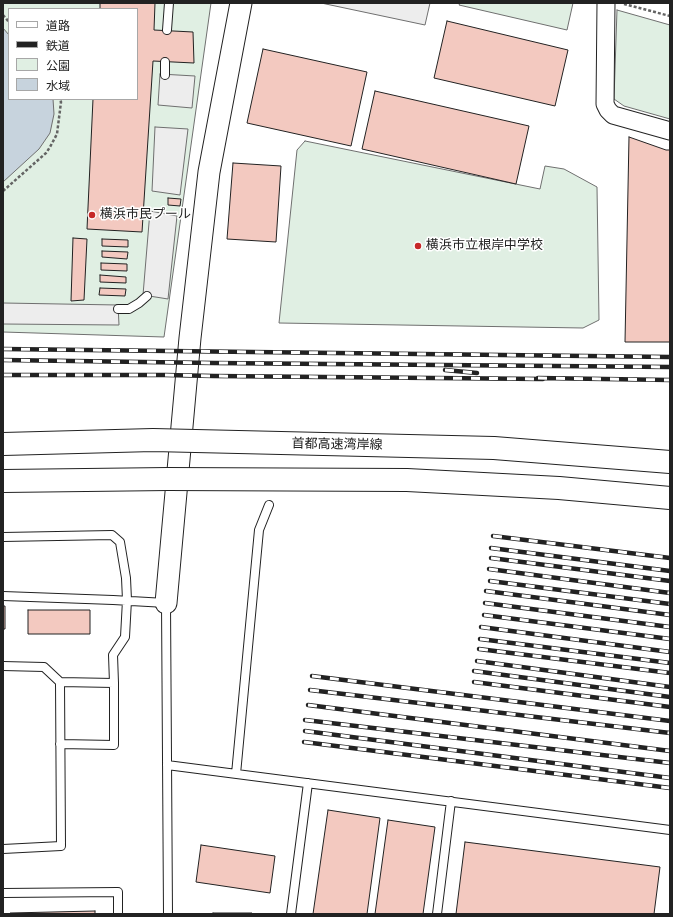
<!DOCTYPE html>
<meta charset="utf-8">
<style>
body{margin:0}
#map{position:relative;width:673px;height:917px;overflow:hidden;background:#fff;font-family:Roboto,"Noto Sans JP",sans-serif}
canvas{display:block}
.frame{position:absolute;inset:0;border:4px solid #222;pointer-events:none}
.legend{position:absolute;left:8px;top:8px;width:130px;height:92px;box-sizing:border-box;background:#fff;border:1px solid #a7a7a7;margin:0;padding:5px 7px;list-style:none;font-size:12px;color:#222}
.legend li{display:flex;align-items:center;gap:8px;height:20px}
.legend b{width:20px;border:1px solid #a7a7a7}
</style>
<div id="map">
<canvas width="673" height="917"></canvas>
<div class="frame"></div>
<ul class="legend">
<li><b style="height:5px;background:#fff"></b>道路</li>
<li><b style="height:5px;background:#222"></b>鉄道</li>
<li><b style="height:11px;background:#e0efe3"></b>公園</li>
<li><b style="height:11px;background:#c7d3dd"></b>水域</li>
</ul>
</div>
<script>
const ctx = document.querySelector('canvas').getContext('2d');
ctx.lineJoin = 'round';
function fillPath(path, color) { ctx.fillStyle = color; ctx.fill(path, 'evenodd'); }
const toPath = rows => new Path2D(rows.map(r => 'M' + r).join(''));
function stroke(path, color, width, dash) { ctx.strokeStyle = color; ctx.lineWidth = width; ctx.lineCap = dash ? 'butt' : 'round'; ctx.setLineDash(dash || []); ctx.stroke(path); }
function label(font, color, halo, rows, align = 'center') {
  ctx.font = font + ' Roboto,"Noto Sans JP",sans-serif'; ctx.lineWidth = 3; ctx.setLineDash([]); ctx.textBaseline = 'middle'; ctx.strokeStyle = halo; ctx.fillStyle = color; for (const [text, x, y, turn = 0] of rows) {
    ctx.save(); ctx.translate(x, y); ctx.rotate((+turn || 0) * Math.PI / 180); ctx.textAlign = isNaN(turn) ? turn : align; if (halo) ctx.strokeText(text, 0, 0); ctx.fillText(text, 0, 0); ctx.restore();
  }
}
const green = toPath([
 [3,3,211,3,164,337,3,332,3,3],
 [9,9,137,9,137,99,9,99,9,9],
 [460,3,573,3,567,30,459,5,460,3],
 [617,10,670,25,670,119,624,106,614,99,617,10],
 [305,141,540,189,545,166,564,169,597,187,599,320,583,328,279,323,297,150,305,141]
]);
const parking = toPath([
 [321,3,430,3,425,25,321,3],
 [160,74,195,76,192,108,158,105,160,74],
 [155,127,188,129,180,195,152,191,155,127],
 [150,211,177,216,168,299,143,295,150,211],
 [3,303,118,305,119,325,3,324,3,303]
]);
const water = toPath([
 [3,28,9,35,9,99,53,99,54,114,50,133,39,149,3,182,3,28]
]);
const building = toPath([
 [100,3,155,3,154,30,193,32,194,63,153,61,142,232,87,229,93,99,137,99,137,9,100,9,100,3],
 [447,21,568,50,555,106,434,78,447,21],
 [263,49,367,72,351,146,247,123,263,49],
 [375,91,529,126,516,184,362,149,375,91],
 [629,137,666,150,670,150,670,342,625,342,629,137],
 [233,163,281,166,276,242,227,239,233,163],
 [168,198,181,199,180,206,168,205,168,198],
 [73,238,87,239,84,300,71,301,73,238],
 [102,239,128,240,128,247,102,246,102,239],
 [102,251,128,252,127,259,102,257,102,251],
 [101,263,127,264,127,271,101,270,101,263],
 [100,275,126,277,126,283,100,282,100,275],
 [100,288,126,289,125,296,99,295,100,288],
 [3,606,5,606,5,629,3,629,3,606],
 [28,610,90,610,90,634,28,634,28,610],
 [328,810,380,818,367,914,313,914,328,810],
 [388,820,435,827,423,914,375,914,388,820],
 [465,842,660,867,654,914,456,914,465,842],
 [201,845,275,856,270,893,196,882,201,845],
 [95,911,95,914,10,914,10,913,95,911],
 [213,913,252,913,252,914,213,914,213,913]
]);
const path = toPath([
 [624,4,670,16],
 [3,15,9,22],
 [3,191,46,153,50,147,57,134,61,102,60,99]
]);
const service = toPath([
 [167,30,169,3],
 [165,75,165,62],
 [118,309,129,309,139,303,147,296],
 [3,537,112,535,120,542,126,578,127,600,125,637,113,655,114,683,60,682,44,667,3,666],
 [3,596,113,600,166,603,168,914],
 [60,744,114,745,114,683],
 [167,765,670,830],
 [236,774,259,530,269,505],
 [3,849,61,846,60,682],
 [3,893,118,892,118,914],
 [291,914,308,783],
 [437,914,451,801]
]);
const minor = toPath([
 [606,3,605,104,608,110,613,115,670,131]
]);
const tertiary = toPath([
 [166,603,190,338,209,172,241,3]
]);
const rail = toPath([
 [3,349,670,357],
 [3,360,214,363,670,367],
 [445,370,477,373],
 [3,375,165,375,214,376,543,379],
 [538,378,670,380],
 [493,536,670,558],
 [491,548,670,571],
 [491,558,670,581],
 [489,569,670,593],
 [490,581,670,604],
 [486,591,670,615],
 [485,603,670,627],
 [484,615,670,639],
 [481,627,670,652],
 [480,639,670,663],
 [479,649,670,673],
 [477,661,670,687],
 [474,671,670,697],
 [312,676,670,721],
 [474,682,670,707],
 [310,690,670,733],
 [308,705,670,751],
 [305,720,670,763],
 [305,731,670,778],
 [304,742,670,788]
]);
const motorwayBridge = toPath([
 [3,444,153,440,494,448,670,462],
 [3,481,168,479,407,480,559,488,670,498]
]);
const markers = [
 [92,215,4,"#c62828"],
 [418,246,4,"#c62828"]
];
const poiNames = [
 ["横浜市民プール",100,215],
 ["横浜市立根岸中学校",426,246]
];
const streetNames = [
 ["首都高速湾岸線",337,445,1]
];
fillPath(green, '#e0efe3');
stroke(green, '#6f6f6f', 1);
fillPath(parking, '#ededed');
stroke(parking, '#6f6f6f', 1);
fillPath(water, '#c7d3dd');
stroke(water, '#6f6f6f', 1);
fillPath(building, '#f3c9c0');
stroke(building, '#222', 1);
stroke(service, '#222', 10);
stroke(minor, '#222', 19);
stroke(tertiary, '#222', 23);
stroke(path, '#646464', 2.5, [3, 2]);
stroke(service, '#fff', 8);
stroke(minor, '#fff', 17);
stroke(tertiary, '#fff', 21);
stroke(rail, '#222', 4.5);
stroke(rail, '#fff', 3, [9]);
stroke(motorwayBridge, '#222', 24, []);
stroke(motorwayBridge, '#fff', 22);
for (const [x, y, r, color] of markers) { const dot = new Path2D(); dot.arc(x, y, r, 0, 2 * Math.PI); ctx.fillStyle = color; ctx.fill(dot); stroke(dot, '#fff', 1.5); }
label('13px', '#222', '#fff', poiNames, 'left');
label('13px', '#222', '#fff', streetNames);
</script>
